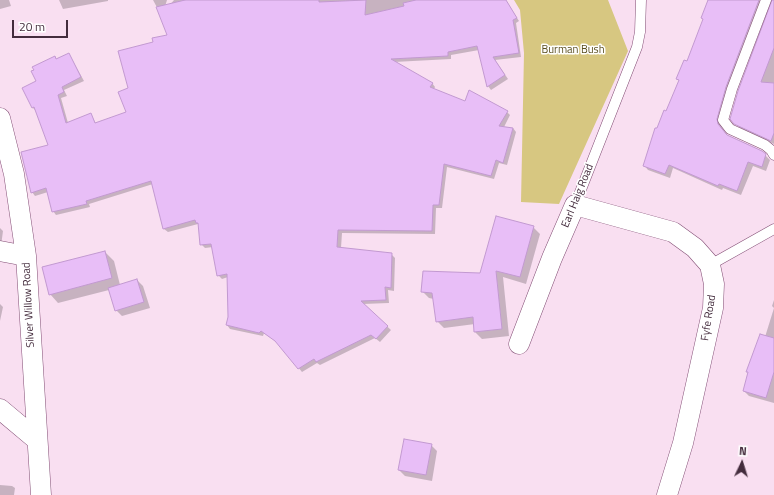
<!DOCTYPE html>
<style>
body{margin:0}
#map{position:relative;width:774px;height:495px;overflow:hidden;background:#f9dff1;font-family:"Titillium Web",sans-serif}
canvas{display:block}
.north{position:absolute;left:722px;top:443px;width:40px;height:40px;-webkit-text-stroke:3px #fff;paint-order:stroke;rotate:4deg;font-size:11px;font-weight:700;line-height:16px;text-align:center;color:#442c3d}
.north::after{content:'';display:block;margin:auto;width:14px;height:18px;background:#442c3d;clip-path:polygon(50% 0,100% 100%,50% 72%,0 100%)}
.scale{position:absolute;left:12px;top:20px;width:56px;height:18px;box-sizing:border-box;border:2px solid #442c3d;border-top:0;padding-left:5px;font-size:12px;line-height:14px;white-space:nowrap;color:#442c3d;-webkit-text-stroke:3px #fff;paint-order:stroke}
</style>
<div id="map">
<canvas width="774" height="495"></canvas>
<div class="north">N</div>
<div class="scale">20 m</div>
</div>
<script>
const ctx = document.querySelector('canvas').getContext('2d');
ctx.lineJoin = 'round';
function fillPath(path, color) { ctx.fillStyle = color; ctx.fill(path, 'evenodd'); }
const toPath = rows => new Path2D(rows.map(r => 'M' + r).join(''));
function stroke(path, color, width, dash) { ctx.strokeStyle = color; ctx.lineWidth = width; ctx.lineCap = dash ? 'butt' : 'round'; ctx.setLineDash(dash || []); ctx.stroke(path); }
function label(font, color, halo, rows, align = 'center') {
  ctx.font = font + ' "Titillium Web",sans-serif'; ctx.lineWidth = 3; ctx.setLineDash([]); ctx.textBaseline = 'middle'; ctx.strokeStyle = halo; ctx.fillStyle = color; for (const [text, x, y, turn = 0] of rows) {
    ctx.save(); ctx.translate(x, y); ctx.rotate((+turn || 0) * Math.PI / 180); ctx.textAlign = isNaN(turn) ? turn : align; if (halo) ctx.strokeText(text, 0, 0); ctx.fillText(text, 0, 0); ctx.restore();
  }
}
const green = toPath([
 [514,0,608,0,628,51,559,204,521,202,524,53,520,10]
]);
const shadow = toPath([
 [0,0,9,0,11,6,0,9],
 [59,0,108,0,108,1,63,9],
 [153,0,167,0,163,13,174,0,505,0,507,2,519,21,516,23,521,57,495,60,508,79,491,90,488,86,479,50,451,55,451,59,394,62,432,83,435,87,434,89,465,102,507,112,510,115,504,127,513,128,516,132,507,165,499,163,494,179,447,167,442,208,436,208,435,234,342,233,341,248,391,254,395,258,394,291,388,290,389,303,363,304,391,330,380,342,375,338,320,365,317,363,302,372,278,343,264,333,263,336,230,329,227,325,229,317,228,277,222,279,218,275,213,247,205,248,201,244,200,226,198,224,168,232,164,229,153,184,89,204,90,207,56,215,53,211,48,192,35,196,32,192,50,146,36,111,32,107,37,82,57,60,69,54,84,81,64,90,67,96,61,98,68,123,91,114,96,124,127,113,130,89,154,43,168,36,160,13],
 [709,0,766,0,730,92,721,126,728,137,765,155,770,160,766,171,753,166,741,195,723,188,722,190,673,168,670,178,648,170,644,165,657,130,667,112,680,81,678,79,687,63,704,20],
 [773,0,774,0,774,144,740,128,735,123],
 [533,227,540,234,526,284,503,277,509,336,482,339,475,332,475,324,444,328,437,321,434,299,429,298,422,291,481,274],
 [0,228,3,231,1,246,0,245],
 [105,252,114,261,120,285,137,280,143,286,150,308,122,316,116,310,109,290,58,303,50,294],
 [774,300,774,308,772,306],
 [0,304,3,307,0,321],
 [774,308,774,403,749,396,744,391,753,353,755,353,765,337],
 [431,445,437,451,432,481,405,476,399,470],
 [0,485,12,486,15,488,14,495,0,495]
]);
const building = toPath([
 [185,0,319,0,319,2,366,0,365,15,404,6,403,3,416,0,506,0,517,18,513,20,519,53,493,57,505,75,487,87,477,46,448,52,448,56,391,59,433,83,430,87,465,101,469,90,508,111,499,126,513,128,503,163,496,160,491,176,444,164,439,205,433,205,432,231,338,230,337,247,392,253,391,288,385,287,386,300,361,301,388,326,376,339,371,335,316,362,314,359,298,369,275,341,261,331,259,333,226,325,228,317,227,274,217,276,211,244,200,245,198,223,196,223,195,220,163,229,151,181,86,201,87,204,52,212,46,188,31,193,21,152,48,145,34,107,32,108,22,88,36,81,31,71,34,70,32,67,55,56,56,59,69,53,81,77,62,87,64,92,58,95,66,123,91,113,95,123,126,112,118,92,128,88,118,51,153,42,152,38,167,35,156,7,185,0],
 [708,0,759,0,726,87,717,119,718,124,727,135,762,151,766,154,762,167,748,162,737,191,719,184,718,186,669,165,665,174,643,166,655,128,657,128,664,110,666,111,679,80,676,79,684,60,687,61,703,19,701,18,708,0],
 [772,0,774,0,774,48,761,82,774,83,774,133,771,141,734,124,730,119,738,91,772,0],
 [496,216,534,226,520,277,496,271,502,329,474,332,473,317,436,322,432,293,421,292,423,271,480,273,496,216],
 [105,251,112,278,49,295,42,267,105,251],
 [137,279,144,302,115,311,108,288,137,279],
 [760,334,774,338,774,372,766,398,743,391,748,372,746,372,760,334],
 [404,439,432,444,426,475,398,470,404,439]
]);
const lane = toPath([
 [766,0,732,89,723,120,730,129,765,145,771,150,774,155],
 [575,205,637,47,640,32,641,0],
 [710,265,774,229]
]);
const street = toPath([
 [0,118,14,174,26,256,41,495],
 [0,251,26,256],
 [519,344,552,258,575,205,673,232,695,248,710,265,714,284,713,308,683,443,667,495],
 [0,409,37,440]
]);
const parkNames = [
 ["Burman Bush",573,50]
];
const streetNames = [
 ["Earl Haig Road",578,196,-68],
 ["Silver Willow Road",29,305,-93],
 ["Fyfe Road",709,318,-81]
];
fillPath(green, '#d7c781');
fillPath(shadow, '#0003');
fillPath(building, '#e8bef7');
stroke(building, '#c299d0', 1);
stroke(lane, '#824d74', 11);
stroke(street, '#824d74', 21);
stroke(lane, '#fff', 10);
stroke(street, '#fff', 20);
label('11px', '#5a4f20', '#fff', parkNames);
label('11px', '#442c3d', '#fff', streetNames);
</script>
